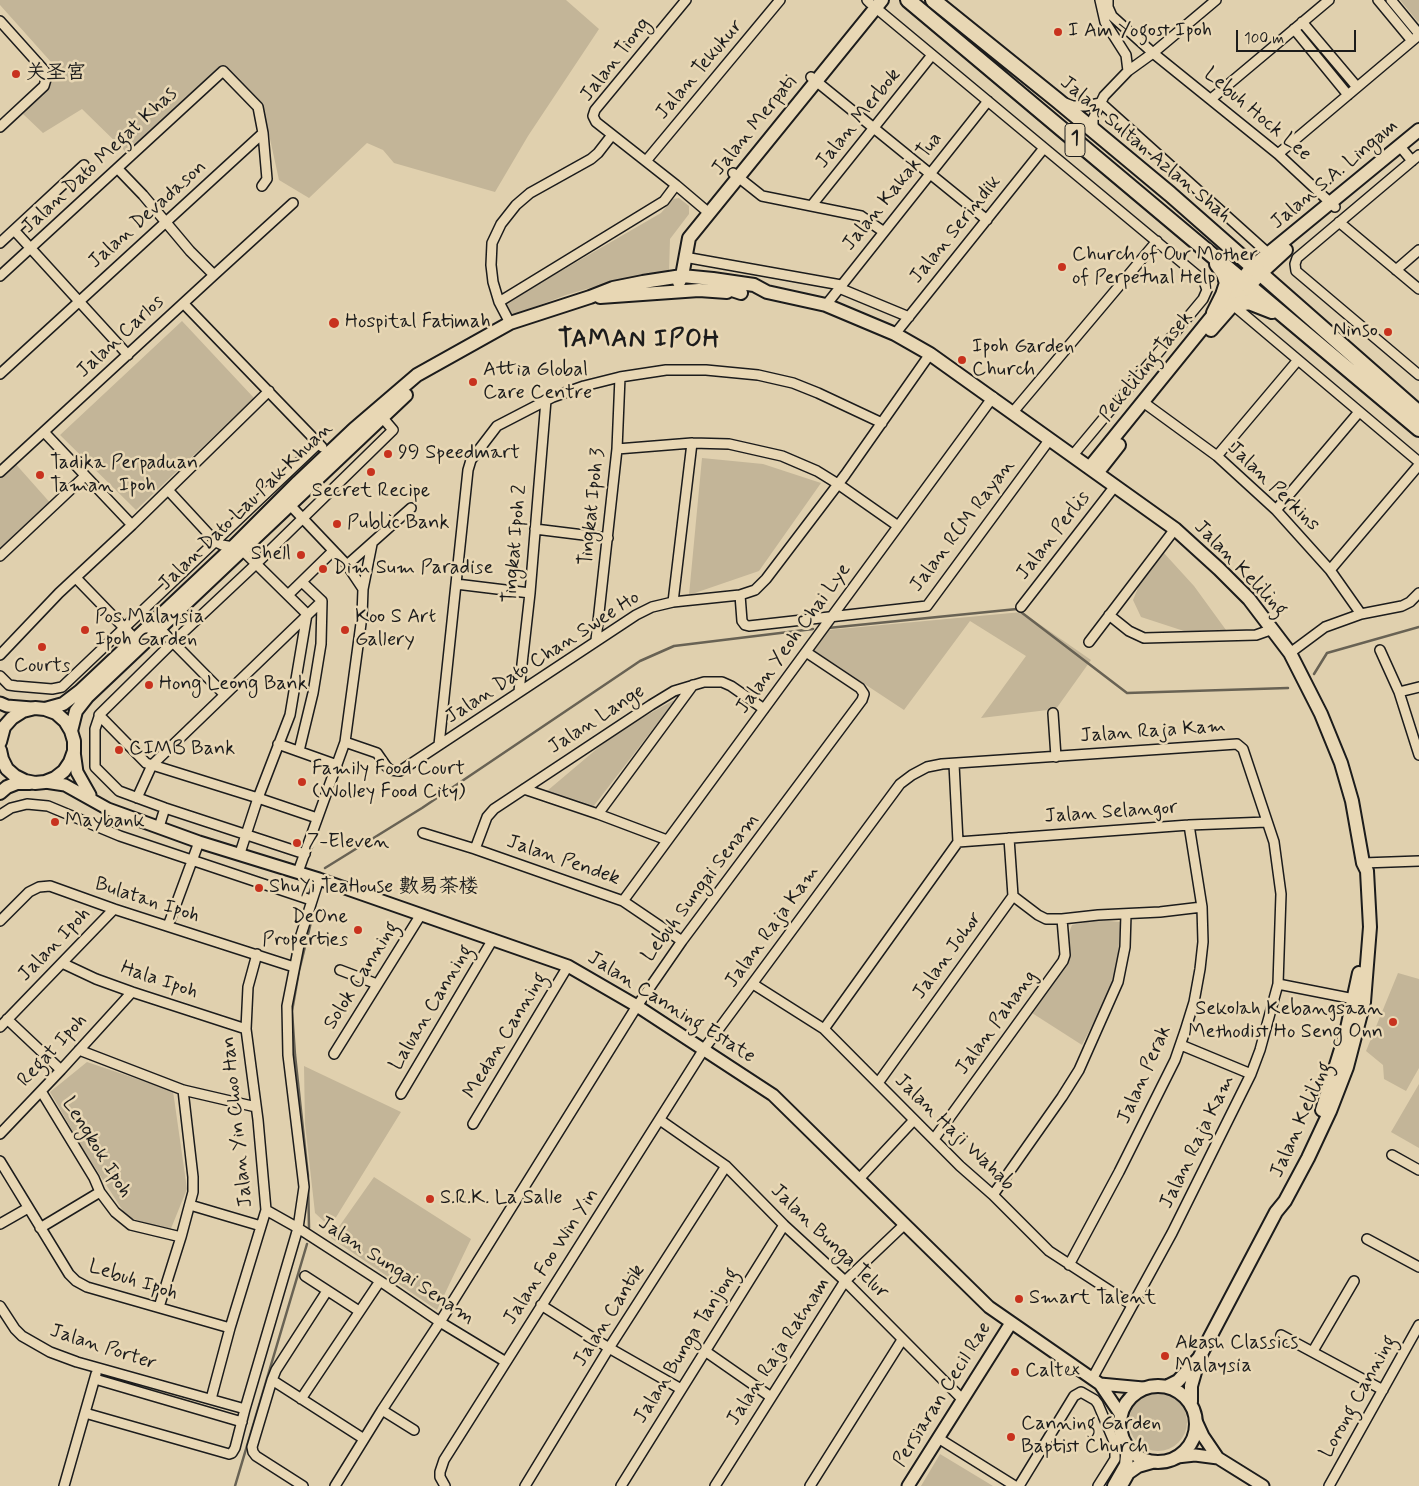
<!DOCTYPE html>
<meta charset="utf-8">
<style>
body{margin:0}
#map{position:relative;width:1419px;height:1486px;overflow:hidden;background:#e0d0ae;font-family:Mynerve,sans-serif}
canvas{display:block}
.scale{position:absolute;left:1236px;top:30px;width:120px;height:22px;box-sizing:border-box;border:2px solid #1c1c1c;border-top:0;padding-left:6px;font-size:15px;line-height:18px;white-space:nowrap;color:#1c1c1c;-webkit-text-stroke:4px #e8d7b4;paint-order:stroke}
</style>
<div id="map">
<canvas width="1419" height="1486"></canvas>
<div class="scale">100 m</div>
</div>
<script>
const ctx = document.querySelector('canvas').getContext('2d');
ctx.lineJoin = 'round';
function fillPath(path, color) { ctx.fillStyle = color; ctx.fill(path, 'evenodd'); }
const toPath = rows => new Path2D(rows.map(r => 'M' + r).join(''));
function stroke(path, color, width, dash) { ctx.strokeStyle = color; ctx.lineWidth = width; ctx.lineCap = dash ? 'butt' : 'round'; ctx.setLineDash(dash || []); ctx.stroke(path); }
function label(font, color, halo, rows, align = 'center') {
  ctx.font = font + ' Mynerve,"LXGW WenKai TC",sans-serif'; ctx.lineWidth = 5; ctx.setLineDash([]); ctx.textBaseline = 'middle'; ctx.strokeStyle = halo; ctx.fillStyle = color; for (const [text, x, y, turn = 0] of rows) {
    ctx.save(); ctx.translate(x, y); ctx.rotate((+turn || 0) * Math.PI / 180); ctx.textAlign = isNaN(turn) ? turn : align; if (halo) ctx.strokeText(text, 0, 0); ctx.fillText(text, 0, 0); ctx.restore();
  }
}
const green = toPath([
 [0,0,566,0,599,29,528,136,495,192,394,163,383,150,367,143,309,198,279,180,263,107,226,67,126,152,82,109,43,133,23,114,60,72,0,5],
 [1400,0,1419,0,1419,21,1418,22],
 [679,198,689,206,689,214,670,239,669,273,607,283,566,295,511,316,504,304,661,213,673,199],
 [182,321,254,398,136,510,60,435],
 [702,458,763,464,821,483,759,571,689,595],
 [13,461,53,506,0,549,0,475],
 [1163,552,1194,586,1226,630,1187,632,1141,617,1133,600,1145,571],
 [1022,612,1091,660,1056,709,981,718,1026,656,970,621,904,710,813,650,828,630],
 [676,699,593,807,547,791,618,731],
 [1096,920,1121,922,1117,966,1108,995,1082,1045,1032,1013,1058,976,1068,956,1067,938,1072,925],
 [1398,973,1419,979,1419,1068,1406,1091,1384,1079,1383,1065,1366,1051],
 [87,1062,173,1091,187,1189,170,1231,127,1217,83,1149,50,1092],
 [304,1066,401,1112,330,1227,315,1213,305,1124],
 [1419,1084,1419,1148,1391,1132],
 [374,1177,471,1239,437,1310,331,1238],
 '1129 1422a29 29 0 1 1 58 0a29 29 0 1 1-58 0Z',
 [940,1454,993,1486,921,1486]
]);
const stream = toPath([
 [828,628,1017,609,1127,693,1288,688],
 [1314,674,1327,653,1419,627],
 [325,868,422,808,640,661,674,646,813,629],
 [309,1228,308,1176,295,1055,292,1011,299,971,316,902],
 [235,1486,307,1244]
]);
const minor = toPath([
 [686,0,595,110,593,116,596,122,676,185,709,213],
 [867,0,870,3],
 [1100,0,1105,22,1126,55,1128,71],
 [1108,0,1108,7,1112,16,1153,53,1278,154,1335,207],
 [1378,0,1412,41],
 [1391,0,1419,34],
 [876,8,1204,281,1207,290,1203,299,1073,455],
 [0,21,44,70,47,76,44,86,0,127],
 [1302,22,1357,87],
 [1294,29,1348,95],
 [811,77,987,220],
 [1211,99,1329,0],
 [1065,103,1073,106,1085,106,1101,103],
 [1101,103,1269,254],
 [1093,130,1093,119,1104,96,1128,71,1153,53,1216,0],
 [1403,150,1412,161],
 [1278,154,1419,35],
 [1419,155,1297,258,1295,264,1296,271,1419,375],
 [646,161,780,0],
 [733,173,762,196,861,216,884,232],
 [262,186,267,179,263,133],
 [812,205,932,55],
 [1339,222,1419,289],
 [14,230,128,355],
 [0,243,84,165],
 [690,258,841,285],
 [1396,270,1419,250],
 [214,275,293,203],
 [0,276,223,71,258,107,263,133,0,374],
 [839,288,909,317],
 [499,302,664,201,676,185],
 [184,304,322,447],
 [826,305,988,101],
 [1233,305,1419,462],
 [510,323,499,302,493,282,491,265,492,243,501,224,516,205,530,193,591,159,598,153,612,135],
 [895,334,1044,148],
 [1143,402,1217,456,1276,510,1330,570,1361,614],
 [1013,412,1157,241],
 [44,432,132,525],
 [617,449,692,443,729,444,782,456,817,471,838,484,898,526],
 [1217,456,1298,360],
 [0,472,214,275,190,251,143,195,118,169],
 [168,490,216,542,222,545,233,547],
 [288,500,290,505,347,565,363,589,362,616,345,742,298,872],
 [1276,510,1359,412],
 [535,529,608,538],
 [240,548,307,614],
 [0,556,85,476],
 [347,565,411,508],
 [1330,570,1419,465],
 [76,578,135,639,139,636],
 [456,584,530,593],
 [363,589,372,544],
 [288,595,333,551],
 [740,595,742,621,745,625,749,626,927,606,1050,439],
 [673,602,692,443],
 [1021,607,1115,486],
 [1109,615,1129,631,1144,638,1256,635,1273,629],
 [157,626,224,694],
 [596,640,617,449,620,377],
 [1089,642,1175,529],
 [1380,650,1399,692,1419,755],
 [1290,653,1325,627,1361,614,1402,606,1410,602,1419,593],
 [0,655,59,593,132,525,269,391],
 [0,676,9,685,16,686,52,689,62,687,318,444],
 [519,691,530,593,546,400],
 [1399,692,1419,687],
 [1053,713,1056,757],
 [99,715,146,763,258,798,317,818],
 [345,742,377,753,386,766,390,770,400,771,636,615,652,607,673,602,740,595,755,590,766,579,845,475,930,354],
 [278,744,337,765],
 [439,745,468,470,471,460,497,426,553,397,584,386,620,377,666,370,706,370,758,375,793,383,818,393,882,423],
 [299,751,313,693,321,644,322,601,302,582],
 [524,789,598,814,667,840],
 [137,798,152,765,322,601],
 [598,814,693,685],
 [0,815,11,808,27,804,48,806,120,836,311,900],
 [159,827,165,808],
 [423,833,475,849,623,901,682,941],
 [958,842,1189,825,1267,822],
 [475,849,487,817,494,809,651,705,674,691,704,682,722,682,731,686,764,709],
 [240,853,258,798,290,715,307,614],
 [305,854,165,808,119,791,95,767,95,729,100,714,173,642,256,564,393,430,382,417],
 [1363,863,1419,861],
 [1013,896,1038,915,1046,919,1062,919,1098,915,1160,912,1202,907],
 [623,901,993,397],
 [0,921,29,892,39,887,50,886,114,909,294,967],
 [168,926,199,842],
 [62,963,96,979,132,992,246,1029],
 [340,970,377,984],
 [753,984,824,1029,960,1166,993,1195,1049,1251,1132,1305],
 [1278,984,1354,999],
 [7,1019,61,1070],
 [0,1027,114,909],
 [824,1029,958,842,954,764],
 [1181,1045,1251,1074],
 [79,1050,183,1090,256,1107],
 [334,1054,420,916],
 [878,1083,1013,896,1009,838],
 [41,1091,94,1178,100,1192,115,1212,131,1225,181,1237],
 [401,1094,493,939],
 [660,1120,726,1166,784,1225,845,1281,963,1400],
 [473,1124,568,966],
 [0,1134,61,1070,132,992],
 [934,1139,1063,961,1065,955,1062,919],
 [1392,1155,1419,1170],
 [0,1161,69,1274,76,1281,87,1287,230,1328],
 [859,1179,914,1120],
 [993,1195,1062,1097,1079,1070,1118,982,1125,947,1126,914],
 [190,1205,261,1226],
 [266,1210,298,1228,380,1281,440,1322,506,1362],
 [0,1224,28,1208],
 [40,1228,100,1192],
 [1367,1239,1419,1267],
 [1069,1265,1119,1172,1175,1060,1185,1031,1194,1002,1200,969,1203,942,1202,907,1189,825],
 [305,1276,359,1311],
 [541,1305,609,1348,681,1389],
 [0,1306,15,1329,22,1336,50,1352,77,1362,245,1409,298,1228,304,1187,288,1055,287,1006,301,935,319,879],
 [159,1307,181,1237,193,1192,193,1177,183,1090],
 [1281,1335,1383,1390],
 [705,1351,771,1397],
 [1313,1351,1354,1281],
 [95,1379,242,1422],
 [272,1380,364,1439],
 [211,1399,230,1328,266,1210,258,1120,246,1029,248,987,257,954],
 [301,1399,380,1281],
 [382,1410,414,1430],
 [85,1413,229,1454,232,1453,235,1448,245,1409],
 [938,1438,1015,1486],
 [64,1486,96,1374],
 [303,1486,256,1456,253,1452,252,1447,272,1380,276,1370,327,1291],
 [335,1486,382,1410,440,1322,637,1006,682,941,862,700,864,694,860,688,806,652],
 [445,1486,440,1477,440,1472,444,1460,704,1049,900,784,912,775,927,767,942,764,1237,744,1243,749,1274,842,1281,894,1278,984,1260,1050,1251,1074,1172,1233,1092,1379],
 [525,1486,609,1348,726,1166],
 [621,1486,784,1225],
 [715,1486,845,1281,905,1224],
 [810,1486,902,1340],
 [1019,1486,1074,1396,1081,1392,1095,1400,1098,1404,1115,1444,1115,1459,1098,1486],
 [1329,1486,1419,1325]
]);
const tertiary = toPath([
 [0,703,7,706,32,708],
 [74,751,77,772,90,795],
 [45,782,65,785,108,809,199,842,319,879,568,966,637,1006,773,1095,989,1307,1100,1384,1143,1388],
 [1100,1384,1121,1415],
 [1197,1423,1203,1436,1218,1458,1263,1486],
 [1177,1457,1195,1455,1218,1458],
 [908,1486,1011,1323]
]);
const secondary = toPath([
 [679,282,682,276,689,238,882,0],
 [717,285,741,293],
 [600,297,699,290,727,292],
 [1211,330,1260,274,1286,250],
 [1090,467,1252,267,1419,130],
 [1097,473,1119,445],
 [45,709,63,704,80,691,233,547,298,482,354,429,417,375,510,323,590,297,613,288,643,282,682,276,713,279,754,285,767,292,826,305,895,334,930,354,1175,529,1219,569,1249,599,1290,653,1321,714,1341,763,1352,801,1363,863,1367,871,1370,927,1364,1002,1347,1067,1330,1111,1308,1158,1285,1201,1276,1212,1199,1358,1178,1381,1168,1386],
 [71,731,76,711,87,697,406,395],
 [0,742,4,727,12,718,23,711,35,708,45,709,56,713,65,721,71,731,74,741,74,751,70,762,64,771,55,778,45,782,35,783,25,781,15,776,7,769,2,759,0,750],
 [0,793,7,787,17,783,30,783],
 [1322,1110,1346,1033,1359,973],
 '1120 1424a38 38 0 1 1 76 0a38 38 0 1 1-76 0Z',
 [1191,1402,1191,1386,1197,1365],
 [1123,1482,1128,1473,1138,1466,1152,1462],
 [1114,1486,1126,1465,1128,1447]
]);
const primary = toPath([
 [908,0,1419,429],
 [933,0,1057,100,1170,194,1419,413],
 [1233,305,1249,302,1272,311],
 [1214,313,1223,295,1227,283,1224,274,1217,264]
]);
const markers = [
 [1058,32,5,"#c8321e"],
 [16,74,5,"#c8321e"],
 [1062,267,5,"#c8321e"],
 [334,323,6,"#c8321e"],
 [1388,332,5,"#c8321e"],
 [962,360,5,"#c8321e"],
 [473,382,5,"#c8321e"],
 [388,454,5,"#c8321e"],
 [371,472,5,"#c8321e"],
 [40,475,5,"#c8321e"],
 [337,524,5,"#c8321e"],
 [301,555,5,"#c8321e"],
 [323,569,5,"#c8321e"],
 [85,630,5,"#c8321e"],
 [345,630,5,"#c8321e"],
 [42,647,5,"#c8321e"],
 [149,685,5,"#c8321e"],
 [119,750,5,"#c8321e"],
 [302,782,5,"#c8321e"],
 [55,822,5,"#c8321e"],
 [297,843,5,"#c8321e"],
 [259,888,5,"#c8321e"],
 [358,930,5,"#c8321e"],
 [1393,1022,5,"#c8321e"],
 [430,1199,5,"#c8321e"],
 [1019,1299,5,"#c8321e"],
 [1165,1356,5,"#c8321e"],
 [1015,1372,5,"#c8321e"],
 [1011,1437,5,"#c8321e"]
];
const shields = [
 [1075,140,20]
];
const shieldNames = [
 ["1",1075,140]
];
const poiNames = [
 ["I Am Yogost Ipoh",1068,32],
 ["关圣宫",26,74],
 ["Church of Our Mother",1072,256],
 ["of Perpetual Help",1072,279],
 ["Hospital Fatimah",345,323],
 ["Ninso",1378,332,"right"],
 ["Ipoh Garden",972,348],
 ["Church",972,371],
 ["Attia Global",483,371],
 ["Care Centre",483,394],
 ["99 Speedmart",398,454],
 ["Tadika Perpaduan",50,464],
 ["Taman Ipoh",50,487],
 ["Secret Recipe",371,492,"center"],
 ["Public Bank",347,524],
 ["Shell",291,555,"right"],
 ["Dim Sum Paradise",333,569],
 ["Pos Malaysia",95,618],
 ["Ipoh Garden",95,641],
 ["Koo S Art",355,618],
 ["Gallery",355,641],
 ["Courts",42,667,"center"],
 ["Hong Leong Bank",159,685],
 ["CIMB Bank",129,750],
 ["Family Food Court",312,770],
 ["(Wolley Food City)",312,793],
 ["Maybank",65,822],
 ["7-Eleven",307,843],
 ["ShuYi TeaHouse 數易茶楼",269,888],
 ["DeOne",348,918,"right"],
 ["Properties",348,941,"right"],
 ["Sekolah Kebangsaan",1383,1010,"right"],
 ["Methodist Ho Seng Onn",1383,1033,"right"],
 ["S.R.K. La Salle",440,1199],
 ["Smart Talent",1029,1299],
 ["Akash Classics",1175,1344],
 ["Malaysia",1175,1367],
 ["Caltex",1025,1372],
 ["Canning Garden",1021,1425],
 ["Baptist Church",1021,1448]
];
const streetNames = [
 ["Jalan Tiong",616,60,-52],
 ["Jalan Tekukur",700,70,-50],
 ["Lebuh Hock Lee",1257,115,40],
 ["Jalan Merbok",859,119,-51],
 ["Jalan Merpati",755,126,-51],
 ["Jalan Sultan Azlan Shah",1145,150,40],
 ["Jalan Dato Megat Khas",100,161,-43],
 ["Jalan S.A. Lingam",1335,175,-40],
 ["Jalan Kakak Tua",893,192,-51],
 ["Jalan Devadason",148,215,-42],
 ["Jalan Serindik",956,230,-51],
 ["Jalan Carlos",121,337,-43],
 ["Pekeliling Tasek",1147,367,-51],
 ["Jalan Perkins",1273,487,44],
 ["Jalan Dato Lau Pak Khuan",246,507,-44],
 ["Tingkat Ipoh 3",593,507,-84],
 ["Jalan RCM Rayan",963,526,-53],
 ["Jalan Perlis",1054,536,-52],
 ["Tingkat Ipoh 2",516,544,-85],
 ["Jalan Keliling",1240,569,46],
 ["Jalan Yeoh Chai Lye",794,639,-54],
 ["Jalan Dato Chan Swee Ho",543,658,-33],
 ["Jalan Lange",597,720,-33],
 ["Jalan Raja Kam",1153,732,-4],
 ["Jalan Selangor",1111,813,-4],
 ["Jalan Pendek",563,861,19],
 ["Lebuh Sungai Senam",701,888,-53],
 ["Bulatan Ipoh",147,901,18],
 ["Jalan Raja Kam",773,927,-54],
 ["Jalan Ipoh",55,945,-46],
 ["Jalan Johor",948,956,-54],
 ["Solok Canning",362,976,-58],
 ["Hala Ipoh",159,981,19],
 ["Laluan Canning",432,1008,-59],
 ["Jalan Canning Estate",671,1008,32],
 ["Jalan Pahang",997,1023,-54],
 ["Medan Canning",506,1036,-59],
 ["Regat Ipoh",53,1051,-47],
 ["Jalan Perak",1145,1075,-66],
 ["Jalan Keliling",1302,1120,-66],
 ["Jalan Yin Choo Han",238,1122,-96],
 ["Jalan Haji Wahab",954,1133,44],
 ["Jalan Raja Kam",1198,1142,-64],
 ["Lengkok Ipoh",96,1148,58],
 ["Jalan Bunga Telur",829,1242,44],
 ["Jalan Foo Win Yin",552,1257,-57],
 ["Jalan Sungai Senam",396,1271,33],
 ["Lebuh Ipoh",133,1281,18],
 ["Jalan Cantik",610,1316,-58],
 ["Jalan Bunga Tanjong",687,1346,-58],
 ["Jalan Porter",103,1348,18],
 ["Jalan Raja Ratnam",779,1352,-57],
 ["Persiaran Cecil Rae",943,1395,-58],
 ["Lorong Canning",1359,1397,-61]
];
const districtNames = [
 ["TAMAN IPOH",639,341]
];
fillPath(green, '#c3b598');
stroke(stream, '#686254', 2.5);
stroke(minor, '#1c1c1c', 12);
stroke(tertiary, '#1c1c1c', 15);
stroke(secondary, '#1c1c1c', 16);
stroke(primary, '#1c1c1c', 18);
stroke(minor, '#e8d7b4', 9);
stroke(tertiary, '#e8d7b4', 11);
stroke(secondary, '#e8d7b4', 12);
stroke(primary, '#e8d7b4', 14);
for (const [x, y, r, color] of markers) { const dot = new Path2D(); dot.arc(x, y, r, 0, 2 * Math.PI); ctx.fillStyle = color; ctx.fill(dot); stroke(dot, '#e8d7b4', 2); }
for (const [x, y, w] of shields) { const box = new Path2D(); box.roundRect(x - w / 2, y - 16.5, w, 33, 4); ctx.fillStyle = '#e8d7b4'; ctx.fill(box); stroke(box, '#1c1c1c', 1); }
label('bold 19px', '#1c1c1c', null, shieldNames);
label('20px', '#1c1c1c', '#e8d7b4', poiNames, 'left');
label('20px', '#1c1c1c', '#e8d7b4', streetNames);
ctx.letterSpacing = '1px';
label('bold 25px', '#1c1c1c', '#e8d7b4', districtNames);
ctx.letterSpacing = '0px';
</script>
